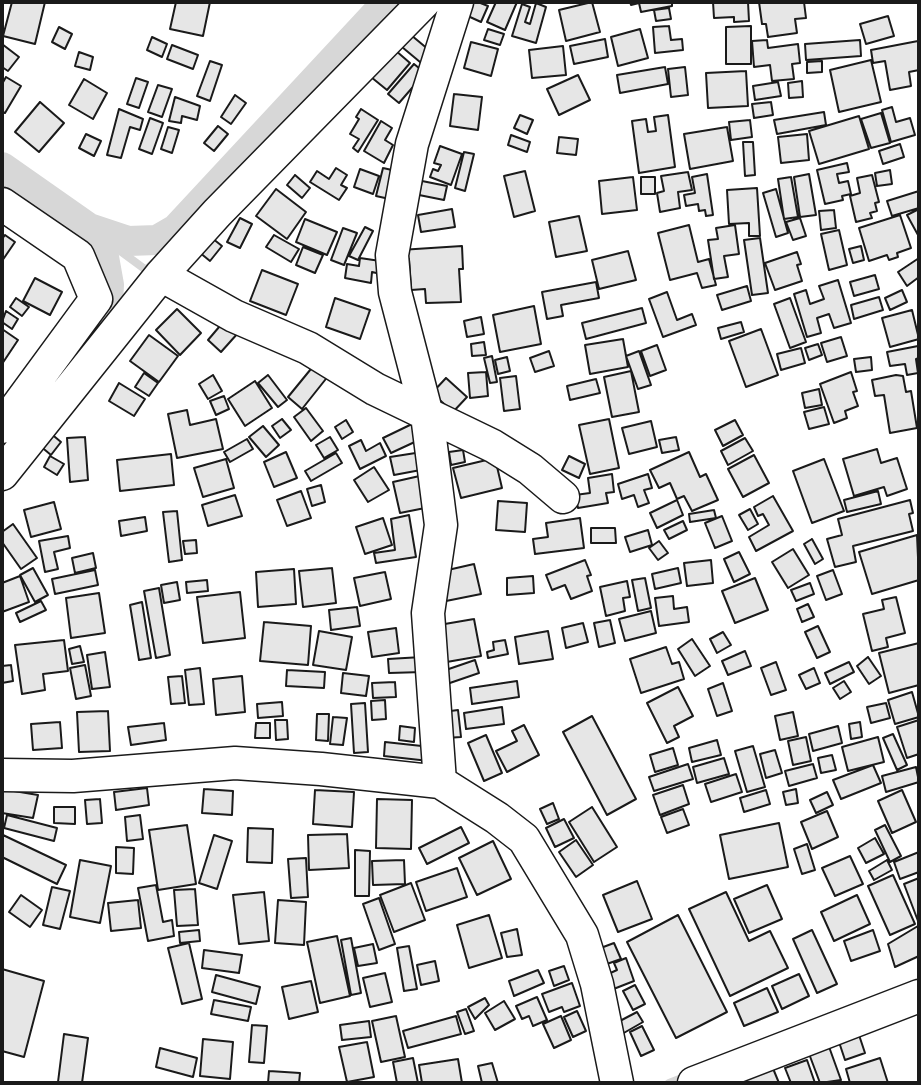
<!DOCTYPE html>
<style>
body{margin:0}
#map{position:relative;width:921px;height:1085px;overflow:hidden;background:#fff;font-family:"PT Sans",sans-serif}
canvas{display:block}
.frame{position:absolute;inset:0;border:4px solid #1a1a1a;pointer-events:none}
</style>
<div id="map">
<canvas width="921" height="1085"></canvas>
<div class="frame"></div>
</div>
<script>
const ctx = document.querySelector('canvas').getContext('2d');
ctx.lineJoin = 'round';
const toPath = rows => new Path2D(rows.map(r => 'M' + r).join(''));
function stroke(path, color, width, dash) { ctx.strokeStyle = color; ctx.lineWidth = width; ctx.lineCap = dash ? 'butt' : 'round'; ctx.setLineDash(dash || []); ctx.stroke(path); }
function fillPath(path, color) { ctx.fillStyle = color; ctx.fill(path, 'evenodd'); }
const stream = toPath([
 [89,228,146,270,153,263],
 [669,1083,687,1076]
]);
const canal = toPath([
 [2,167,89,228,128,241,157,240,176,229,387,2],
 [2,445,107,317,109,285,102,246,89,228]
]);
const building = toPath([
 [12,2,45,2,35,44,3,36,12,2],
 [176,2,210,2,203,36,170,29,176,2],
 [464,2,478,2,488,6,481,22,459,12,464,2],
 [496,2,517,2,505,30,487,22,496,2],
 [592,2,600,32,566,41,559,10,592,2],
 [630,2,672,2,672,6,641,12,639,3,631,5,630,2],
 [713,2,748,2,749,21,734,22,734,17,714,18,713,2],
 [759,2,804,2,806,18,795,19,797,33,768,37,766,24,762,24,759,2],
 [536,3,546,7,536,43,512,36,522,4,530,7,525,22,530,24,536,3],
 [669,8,671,19,656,21,654,10,669,8],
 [888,16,894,36,866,44,860,24,888,16],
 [669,26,671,40,682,39,683,50,655,53,653,27,669,26],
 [751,26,751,64,726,64,726,27,751,26],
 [59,27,72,34,65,49,52,42,59,27],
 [488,29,504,34,500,45,484,40,488,29],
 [640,29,648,58,618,66,611,37,640,29],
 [411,35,435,55,426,67,402,47,411,35],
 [152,37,167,44,162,57,147,50,152,37],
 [605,39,608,57,574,64,570,46,605,39],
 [767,40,768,48,798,44,800,63,792,64,794,79,772,81,770,65,754,67,752,41,767,40],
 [860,40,861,56,806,60,805,44,860,40],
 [918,41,919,70,909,72,911,86,890,90,885,61,873,63,871,50,918,41],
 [471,42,498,49,491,76,464,68,471,42],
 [2,44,19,57,8,71,2,67,2,44],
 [172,45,198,55,193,69,167,59,172,45],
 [563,46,566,75,532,78,529,50,563,46],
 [395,50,410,63,387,90,371,77,395,50],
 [79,52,93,57,90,70,75,66,79,52],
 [871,60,881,102,839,112,830,70,871,60],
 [210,61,222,65,210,101,197,96,210,61],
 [822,61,822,72,807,73,807,62,822,61],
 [414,64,425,73,399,103,388,94,414,64],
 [665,67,668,84,620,93,617,75,665,67],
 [685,67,688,95,671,97,668,69,685,67],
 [746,71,748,106,708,108,706,73,746,71],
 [578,75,590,100,559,115,547,89,578,75],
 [6,77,21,86,5,113,2,112,2,84,6,77],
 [136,78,148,82,139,108,127,104,136,78],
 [84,79,107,93,93,119,69,105,84,79],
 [802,81,803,97,789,98,788,83,802,81],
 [778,82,781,96,755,100,753,86,778,82],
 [158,85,172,89,162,117,148,112,158,85],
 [454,94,482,97,478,130,450,126,454,94],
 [235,95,246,103,231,124,221,117,235,95],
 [175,97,200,106,197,120,182,116,181,123,169,121,175,97],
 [40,102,64,123,39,152,15,132,40,102],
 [771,102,773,115,754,118,752,104,771,102],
 [892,107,896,122,910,118,915,135,891,142,882,110,892,107],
 [119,109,143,119,140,130,130,127,121,158,107,155,119,109],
 [361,109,378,120,358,152,353,148,359,139,350,134,359,119,356,117,361,109],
 [824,112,826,125,777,134,774,120,824,112],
 [881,113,890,143,871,148,861,119,881,113],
 [520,115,533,120,527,134,514,128,520,115],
 [668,115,675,167,639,173,632,121,646,119,648,132,656,131,654,117,668,115],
 [859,116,869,149,819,164,809,131,859,116],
 [150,118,163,123,152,154,139,149,150,118],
 [750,120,752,137,731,140,729,122,750,120],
 [381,121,392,128,385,140,393,145,384,163,364,151,381,121],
 [218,126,228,134,214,151,204,143,218,126],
 [168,127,179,130,172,153,161,149,168,127],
 [727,127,733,161,690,169,684,134,727,127],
 [86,134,101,141,94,156,79,148,86,134],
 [807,134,809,160,781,163,778,137,807,134],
 [511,135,530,142,527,152,508,145,511,135],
 [559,137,578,139,576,155,557,153,559,137],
 [743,142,753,142,755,175,745,176,743,142],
 [900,144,904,157,883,164,879,151,900,144],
 [440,146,462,154,451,185,430,177,433,169,438,171,441,165,434,163,440,146],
 [464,152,474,154,465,191,455,188,464,152],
 [847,163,849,172,837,174,839,183,848,181,851,194,842,196,843,200,825,204,817,170,847,163],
 [336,168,347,175,341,185,347,188,339,200,310,182,317,171,329,179,336,168],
 [383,168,401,172,394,200,376,196,383,168],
 [360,169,379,176,373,194,354,187,360,169],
 [890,170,892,184,877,186,875,173,890,170],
 [525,171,535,211,514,217,504,176,525,171],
 [688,172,692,190,678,192,680,208,660,212,657,193,664,191,661,176,688,172],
 [707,174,713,215,706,216,705,210,699,211,698,204,686,206,684,195,695,193,692,177,707,174],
 [809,174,816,215,800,217,794,177,809,174],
 [295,175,310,188,302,198,287,185,295,175],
 [872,175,879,202,875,203,877,211,870,213,872,218,856,222,850,196,860,193,857,178,872,175],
 [633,177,637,210,602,214,599,181,633,177],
 [641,177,655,177,655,194,641,194,641,177],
 [791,177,798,217,784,219,778,179,791,177],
 [422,181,447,186,444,200,419,195,422,181],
 [757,188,760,236,749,236,749,223,729,224,727,190,757,188],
 [276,189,306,212,287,239,256,216,276,189],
 [776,189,788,233,776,237,763,193,776,189],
 [919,191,919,208,892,216,887,201,919,191],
 [452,209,455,227,421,232,418,215,452,209],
 [919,209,919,234,918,235,907,215,919,209],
 [834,210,836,228,821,230,819,211,834,210],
 [900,215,911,248,897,253,898,257,889,260,887,255,869,261,859,228,900,215],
 [579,216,587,251,556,257,549,222,579,216],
 [240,218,252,224,240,248,227,242,240,218],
 [800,218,806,236,793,240,786,222,800,218],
 [305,219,337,232,327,255,296,242,305,219],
 [689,225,698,262,709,259,716,285,702,288,697,273,670,280,658,233,689,225],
 [735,225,739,254,724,256,728,277,714,279,708,240,718,239,716,228,735,225],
 [365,227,373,231,358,260,349,256,365,227],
 [343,228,357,233,344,265,331,260,343,228],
 [839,230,847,265,829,270,821,234,839,230],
 [5,235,15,242,2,261,2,239,5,235],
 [274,235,299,249,291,262,266,247,274,235],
 [212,238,222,246,210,261,199,252,212,238],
 [760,238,768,293,752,295,744,240,760,238],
 [462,246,463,269,459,269,461,302,426,303,425,289,411,290,409,259,400,259,400,250,462,246],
 [861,246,864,260,853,263,849,249,861,246],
 [303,247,323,255,315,273,296,265,303,247],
 [628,251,636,280,599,289,592,260,628,251],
 [797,252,801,264,797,265,802,281,775,290,765,263,797,252],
 [360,258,387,262,385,275,372,272,371,283,345,278,347,264,359,266,360,258],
 [919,258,919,277,907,286,898,272,919,258],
 [262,270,298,284,286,315,250,301,262,270],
 [875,275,879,289,854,296,850,282,875,275],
 [35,278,62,292,50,315,23,301,35,278],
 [838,280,851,323,834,328,829,314,817,318,821,333,807,337,794,294,806,290,810,304,824,299,819,286,838,280],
 [596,282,599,298,561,305,563,316,547,319,542,292,596,282],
 [747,286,751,301,722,310,717,295,747,286],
 [902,290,907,302,890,310,885,298,902,290],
 [667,292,677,320,692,314,696,325,663,337,649,299,667,292],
 [879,297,883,310,854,319,851,305,879,297],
 [16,298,29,307,22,316,10,307,16,298],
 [335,298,370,310,360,339,326,327,335,298],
 [790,298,806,342,790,348,774,304,790,298],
 [534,306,541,344,500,352,493,315,534,306],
 [642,308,646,323,586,339,582,323,642,308],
 [177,309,201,333,180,355,156,330,177,309],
 [912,310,919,339,890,347,882,318,912,310],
 [6,311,18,319,12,329,2,322,6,311],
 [481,317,484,334,467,337,464,321,481,317],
 [225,320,238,333,221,352,208,340,225,320],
 [741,322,744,332,721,339,718,328,741,322],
 [2,329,18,340,2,364,2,329],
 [761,329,778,375,746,387,729,341,761,329],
 [149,335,178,356,159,382,130,361,149,335],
 [841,337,847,356,827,362,821,343,841,337],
 [623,339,628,367,590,374,585,345,623,339],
 [484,342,486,355,472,356,471,344,484,342],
 [818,344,822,355,809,360,805,348,818,344],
 [657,345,666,370,650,376,641,351,657,345],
 [918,346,919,358,916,359,918,373,907,375,905,364,890,366,887,352,918,346],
 [801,348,805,363,781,370,777,354,801,348],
 [549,351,554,366,535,372,530,358,549,351],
 [639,351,651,385,638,389,626,356,639,351],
 [492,356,497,382,490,383,484,358,492,356],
 [507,357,510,371,498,374,495,360,507,357],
 [871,357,872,370,856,372,854,359,871,357],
 [315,364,329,375,302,409,288,397,315,364],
 [631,371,639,412,612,417,604,377,631,371],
 [486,372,488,396,470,398,468,373,486,372],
 [851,372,857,391,853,392,858,406,845,411,847,418,834,423,820,384,851,372],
 [144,373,158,383,149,396,135,387,144,373],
 [213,375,222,391,208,399,199,384,213,375],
 [268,375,287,400,278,407,258,383,268,375],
 [896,375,903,376,906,392,911,391,917,428,890,433,884,395,875,396,872,380,896,375],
 [516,376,520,409,504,411,500,378,516,376],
 [446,378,467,397,453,412,432,393,446,378],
 [596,379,600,393,570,400,567,386,596,379],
 [255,381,272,408,245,426,228,399,255,381],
 [119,383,145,399,134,416,109,401,119,383],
 [819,389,822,405,805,408,802,393,819,389],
 [224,396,229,409,216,415,210,401,224,396],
 [824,407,829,424,809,429,804,412,824,407],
 [306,408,323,431,311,441,294,417,306,408],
 [187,410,190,425,216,419,223,449,177,458,168,414,187,410],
 [282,419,291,430,280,438,272,426,282,419],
 [609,419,619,468,590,474,579,425,609,419],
 [346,420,353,432,342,439,335,427,346,420],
 [735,420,743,435,723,446,715,430,735,420],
 [651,421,657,447,629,454,622,428,651,421],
 [412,424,419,440,391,453,383,438,412,424],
 [263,426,279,445,266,457,249,437,263,426],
 [49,432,61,442,51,455,39,445,49,432],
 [85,437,88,480,70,482,67,438,85,437],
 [330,437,338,450,324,458,316,445,330,437],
 [676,437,679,450,662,453,659,440,676,437],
 [745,438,753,451,728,465,721,451,745,438],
 [247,439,253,449,230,462,224,452,247,439],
 [361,440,366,451,380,443,386,456,360,469,349,446,361,440],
 [877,449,881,463,897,458,907,489,887,496,884,487,854,496,843,459,877,449],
 [463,450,465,462,451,465,449,452,463,450],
 [286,452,297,478,274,487,264,462,286,452],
 [422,452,426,469,394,475,390,457,422,452],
 [689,452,700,477,706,474,718,500,692,511,684,496,677,499,670,483,659,488,650,470,689,452],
 [336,453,342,463,311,481,305,471,336,453],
 [171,454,174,485,120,491,117,460,171,454],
 [754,455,769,483,743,497,728,469,754,455],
 [50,456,64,464,57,475,44,467,50,456],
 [569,456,585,464,579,478,562,470,569,456],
 [495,458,502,488,461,498,453,468,495,458],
 [226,459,234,488,203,497,194,468,226,459],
 [824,459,844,511,812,523,793,471,824,459],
 [374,467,389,490,368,502,354,480,374,467],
 [612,474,614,492,606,493,608,503,578,508,575,495,590,493,588,478,612,474],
 [648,474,652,488,644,490,649,503,638,507,634,495,622,499,618,484,648,474],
 [424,475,430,507,400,513,393,482,424,475],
 [321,485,325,502,312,506,307,489,321,485],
 [301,491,311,518,287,526,277,500,301,491],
 [878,491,881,504,847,512,844,500,878,491],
 [235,495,242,516,208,526,202,505,235,495],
 [773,496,793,531,756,551,749,537,769,525,763,514,758,516,754,507,773,496],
 [677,500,683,515,657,528,650,513,677,500],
 [910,500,913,513,909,514,913,531,853,546,856,562,835,567,827,539,842,535,838,519,910,500],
 [498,501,527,503,525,532,496,530,498,501],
 [54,502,61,529,31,537,24,510,54,502],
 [750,509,758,524,748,530,739,515,750,509],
 [714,510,716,518,690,522,689,514,714,510],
 [177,511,182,560,169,562,163,512,177,511],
 [409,515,416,557,376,563,374,553,395,550,391,519,409,515],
 [722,516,732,541,715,548,705,523,722,516],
 [145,517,147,531,121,536,119,521,145,517],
 [383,518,392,545,365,554,356,527,383,518],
 [580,518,584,548,535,554,533,539,548,537,546,523,580,518],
 [683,521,687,530,669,539,664,530,683,521],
 [13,524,37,558,21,569,2,542,2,532,13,524],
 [591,528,615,528,616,543,591,543,591,528],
 [648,530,652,545,630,552,625,537,648,530],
 [917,535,919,580,872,594,859,552,917,535],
 [68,536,70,548,54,552,58,569,45,572,39,541,68,536],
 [812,539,823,559,815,564,804,544,812,539],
 [196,540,197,553,185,554,183,541,196,540],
 [659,541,668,553,658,560,649,548,659,541],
 [793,549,809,575,788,588,772,562,793,549],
 [739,552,750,574,734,582,724,559,739,552],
 [93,553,96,568,75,573,72,558,93,553],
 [585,560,591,575,587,576,592,591,571,599,565,585,552,590,546,575,585,560],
 [711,560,713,583,687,586,684,563,711,560],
 [474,564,481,594,446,601,439,572,474,564],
 [33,568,48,595,35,602,20,575,33,568],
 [332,568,336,603,303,607,299,571,332,568],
 [678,568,681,583,655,589,652,574,678,568],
 [294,569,296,604,258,607,256,572,294,569],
 [95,570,98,585,55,594,52,579,95,570],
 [833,570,842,594,826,600,817,576,833,570],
 [385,572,391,599,360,606,354,578,385,572],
 [20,576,29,602,2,612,2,583,20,576],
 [533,576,534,593,507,595,507,578,533,576],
 [645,578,651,608,638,611,632,580,645,578],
 [755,578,768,610,735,623,722,591,755,578],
 [207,580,208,591,187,593,186,582,207,580],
 [627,581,630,597,623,598,625,611,606,616,600,587,627,581],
 [177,582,180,600,164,603,161,585,177,582],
 [810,583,814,594,796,601,791,590,810,583],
 [159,588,170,655,156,658,144,591,159,588],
 [240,592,245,638,203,643,197,597,240,592],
 [99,593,105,633,71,638,66,598,99,593],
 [673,596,674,609,687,607,689,622,659,626,655,598,673,596],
 [896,597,905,633,886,638,888,647,872,651,863,614,884,609,882,600,896,597],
 [41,601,46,610,20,622,16,613,41,601],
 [142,602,151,658,139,660,130,605,142,602],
 [808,604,814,617,802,622,797,609,808,604],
 [357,607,360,626,331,630,329,610,357,607],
 [651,611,656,633,625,641,619,619,651,611],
 [474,619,481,656,441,663,433,626,474,619],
 [610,620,615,643,599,647,594,623,610,620],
 [264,622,311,626,308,665,260,661,264,622],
 [583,623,588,642,566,648,562,628,583,623],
 [818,626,830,652,817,658,805,632,818,626],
 [396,628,399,653,372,657,368,632,396,628],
 [319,631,352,637,346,670,313,665,319,631],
 [548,631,553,659,519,664,515,637,548,631],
 [723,632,731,645,717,653,710,639,723,632],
 [692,639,710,666,695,676,678,649,692,639],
 [64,640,68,671,43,674,45,690,22,694,15,645,64,640],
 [505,640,508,654,488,658,487,652,494,650,493,642,505,640],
 [919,643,919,685,889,693,879,653,919,643],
 [80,646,84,662,72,664,69,649,80,646],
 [666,647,672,664,679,662,684,679,641,693,630,659,666,647],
 [745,651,751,666,728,675,722,661,745,651],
 [105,652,110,687,92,689,87,655,105,652],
 [422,657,423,672,389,673,388,659,422,657],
 [868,657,881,676,869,684,857,666,868,657],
 [475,660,479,673,444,685,440,672,475,660],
 [776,662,786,690,771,695,761,668,776,662],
 [849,662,854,672,830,684,825,673,849,662],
 [11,665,13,681,2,683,2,666,11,665],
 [85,665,91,696,76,699,70,668,85,665],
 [200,668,204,704,189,705,185,670,200,668],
 [814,668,820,683,806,689,799,675,814,668],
 [287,670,325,672,324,688,286,686,287,670],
 [343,673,369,676,366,696,341,693,343,673],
 [182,676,185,703,171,704,168,677,182,676],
 [242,676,245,712,216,715,213,679,242,676],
 [517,681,519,697,472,704,470,688,517,681],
 [844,681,851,692,840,699,833,688,844,681],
 [395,682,396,697,373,698,372,683,395,682],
 [723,683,732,711,717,716,708,689,723,683],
 [678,687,693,716,674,726,679,737,667,743,647,703,678,687],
 [912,692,919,717,895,724,888,700,912,692],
 [385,700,386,719,372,720,371,701,385,700],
 [282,702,283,716,258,718,257,704,282,702],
 [365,703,368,752,354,753,351,704,365,703],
 [886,703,890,718,871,723,867,707,886,703],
 [502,707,504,724,466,729,464,713,502,707],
 [458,710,461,737,446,738,443,712,458,710],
 [108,711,110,751,79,752,77,712,108,711],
 [793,712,798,736,780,740,775,716,793,712],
 [317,714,329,714,328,741,316,740,317,714],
 [592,716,636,799,607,815,563,732,592,716],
 [333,717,347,718,343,745,330,744,333,717],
 [275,720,287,720,288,739,276,740,275,720],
 [919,720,919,754,907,758,897,727,919,720],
 [60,722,62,748,33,750,31,724,60,722],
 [860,722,862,737,851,739,849,724,860,722],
 [164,723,166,740,131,745,128,727,164,723],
 [256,723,270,723,270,738,255,738,256,723],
 [524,725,539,755,507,772,496,751,517,741,512,731,524,725],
 [400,726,415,728,414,742,399,740,400,726],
 [838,726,842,743,813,751,809,734,838,726],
 [893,734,907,765,897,770,883,738,893,734],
 [486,735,502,773,484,781,468,743,486,735],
 [806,737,811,761,793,765,788,741,806,737],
 [878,737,884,762,848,771,842,747,878,737],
 [717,740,721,755,692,762,689,748,717,740],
 [385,742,431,747,429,761,384,756,385,742],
 [753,746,765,787,747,792,735,751,753,746],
 [673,748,678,765,655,772,650,755,673,748],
 [775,750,782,773,766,778,760,754,775,750],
 [832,755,836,770,821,773,818,758,832,755],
 [724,758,729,774,697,783,693,767,724,758],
 [688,764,693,779,654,791,649,777,688,764],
 [813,764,817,778,789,786,785,771,813,764],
 [873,765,881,783,841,799,833,780,873,765],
 [916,767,919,782,886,792,882,776,916,767],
 [736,774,742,792,711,802,705,784,736,774],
 [683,785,689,804,660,815,653,795,683,785],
 [147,788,149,805,116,810,114,792,147,788],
 [2,789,38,795,33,818,2,813,2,789],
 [204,789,233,791,232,815,202,813,204,789],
 [796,789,798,803,786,805,783,792,796,789],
 [315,790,354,792,352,827,313,824,315,790],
 [766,790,770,804,744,812,740,798,766,790],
 [902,790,916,822,892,833,878,801,902,790],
 [827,792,833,805,816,813,810,800,827,792],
 [100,799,102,823,87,824,85,800,100,799],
 [377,799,412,800,411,849,376,848,377,799],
 [553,803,559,819,547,824,540,809,553,803],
 [54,807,75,807,75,824,54,823,54,807],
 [592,807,617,847,594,862,569,822,592,807],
 [683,809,689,825,667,833,661,817,683,809],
 [827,811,838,837,812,849,801,822,827,811],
 [7,815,57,828,54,841,4,828,7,815],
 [140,815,143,839,127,841,125,817,140,815],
 [564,819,574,838,555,847,546,828,564,819],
 [779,823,788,867,729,879,720,835,779,823],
 [187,825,196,884,158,890,149,830,187,825],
 [885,825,901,856,890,862,875,830,885,825],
 [461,827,469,843,427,864,419,848,461,827],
 [248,828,273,829,272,863,247,862,248,828],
 [347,834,349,868,309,870,308,835,347,834],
 [3,835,66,865,57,884,2,857,3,835],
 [214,835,232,841,217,889,199,883,214,835],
 [875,838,884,854,866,863,858,848,875,838],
 [576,840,593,865,576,877,559,852,576,840],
 [493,841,511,879,477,895,459,858,493,841],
 [807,844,815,870,802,874,794,849,807,844],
 [116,847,134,848,133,874,116,873,116,847],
 [355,850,370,851,369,896,355,896,355,850],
 [919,852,919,872,900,879,894,862,919,852],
 [850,856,863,884,835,896,822,868,850,856],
 [306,858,308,897,291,898,288,859,306,858],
 [80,860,111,866,100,923,70,917,80,860],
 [404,860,405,884,373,885,372,861,404,860],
 [887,860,892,870,874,880,869,871,887,860],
 [457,868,467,897,426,911,416,882,457,868],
 [893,875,915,924,890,935,868,886,893,875],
 [919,878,919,920,918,921,904,884,919,878],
 [637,881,652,919,618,932,603,895,637,881],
 [411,883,425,920,394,932,380,895,411,883],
 [156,885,163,922,172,920,174,936,148,941,138,888,156,885],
 [767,885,782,919,749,933,734,899,767,885],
 [52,887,70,891,60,929,43,925,52,887],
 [195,889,198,925,177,926,174,890,195,889],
 [264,892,269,941,239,944,233,895,264,892],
 [726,892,749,941,770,931,788,968,730,996,689,909,726,892],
 [21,895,42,910,30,927,9,912,21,895],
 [857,895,870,924,834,941,821,912,857,895],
 [379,898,395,944,379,950,363,904,379,898],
 [138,900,141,928,111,931,108,903,138,900],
 [278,900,306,902,304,945,275,943,278,900],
 [489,915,502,958,469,968,457,925,489,915],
 [678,915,727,1012,676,1038,627,942,678,915],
 [918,926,919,956,895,967,888,944,918,926],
 [517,929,522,955,507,957,501,933,517,929],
 [199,930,200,941,180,943,179,932,199,930],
 [812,930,837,984,817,993,793,939,812,930],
 [873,930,880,951,851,961,844,941,873,930],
 [337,936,350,996,320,1003,307,942,337,936],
 [351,938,361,993,351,995,341,940,351,938],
 [189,943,202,999,182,1004,168,948,189,943],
 [614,943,621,959,604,965,598,949,614,943],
 [373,944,377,963,358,966,354,948,373,944],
 [409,946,417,989,404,991,397,948,409,946],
 [204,950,242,955,239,973,202,968,204,950],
 [626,958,634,981,611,990,606,975,617,970,614,963,626,958],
 [435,961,439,981,421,985,417,965,435,961],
 [564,966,569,980,554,986,549,971,564,966],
 [2,969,44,981,24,1057,2,1051,2,969],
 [538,970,544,983,514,996,509,981,538,970],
 [385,973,392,1002,370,1007,363,978,385,973],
 [799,974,809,996,782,1009,772,986,799,974],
 [216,975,260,987,256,1004,212,992,216,975],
 [311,981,318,1012,289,1019,282,987,311,981],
 [572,983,580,1006,564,1012,562,1007,549,1012,542,994,572,983],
 [635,985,645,1004,633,1010,623,991,635,985],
 [767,988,778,1012,744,1026,734,1003,767,988],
 [537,997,547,1020,533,1026,529,1016,522,1019,516,1006,537,997],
 [485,998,489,1005,475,1019,468,1007,485,998],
 [214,1000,251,1007,248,1021,211,1014,214,1000],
 [504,1001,515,1019,495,1030,485,1013,504,1001],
 [466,1009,474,1031,465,1034,457,1012,466,1009],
 [577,1011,586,1031,573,1037,564,1017,577,1011],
 [637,1012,643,1022,622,1034,616,1023,637,1012],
 [396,1016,405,1057,381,1062,372,1021,396,1016],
 [456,1016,461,1034,408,1048,403,1031,456,1016],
 [561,1016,571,1040,554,1048,543,1024,561,1016],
 [369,1021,371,1037,342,1040,340,1025,369,1021],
 [252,1025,267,1026,264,1063,249,1062,252,1025],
 [642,1026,654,1050,641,1056,630,1032,642,1026],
 [858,1032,865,1053,845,1060,838,1039,858,1032],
 [64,1034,88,1038,82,1083,58,1082,64,1034],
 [203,1039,233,1042,230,1079,200,1076,203,1039],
 [367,1042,374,1077,347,1082,339,1047,367,1042],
 [828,1044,841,1080,820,1083,808,1051,828,1044],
 [160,1048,197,1058,193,1077,156,1067,160,1048],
 [413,1058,418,1083,397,1083,393,1062,413,1058],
 [880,1058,888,1083,850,1083,846,1069,880,1058],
 [458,1059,462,1083,422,1083,419,1065,458,1059],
 [807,1060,815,1083,791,1083,785,1068,807,1060],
 [492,1063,498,1083,482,1083,478,1066,492,1063],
 [772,1066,779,1083,732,1083,772,1066],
 [269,1071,300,1073,299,1083,268,1083,269,1071]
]);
const minor = toPath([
 [2,204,78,256,96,299,2,427],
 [161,275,234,316,308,348,375,389,493,446,530,469,563,497],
 [2,474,161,275,217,213,424,2],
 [2,775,73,776,235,763,321,769,440,782,497,818,524,839,582,935,597,984,617,1083],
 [440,782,428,613,441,525,427,415,395,292,392,255,412,144,457,2],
 [694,1083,919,996]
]);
stroke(stream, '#d7d7d7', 8);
stroke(canal, '#d7d7d7', 30);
fillPath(building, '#e6e6e6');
stroke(building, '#1a1a1a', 2);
stroke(minor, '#1a1a1a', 35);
stroke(minor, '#fff', 32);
</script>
